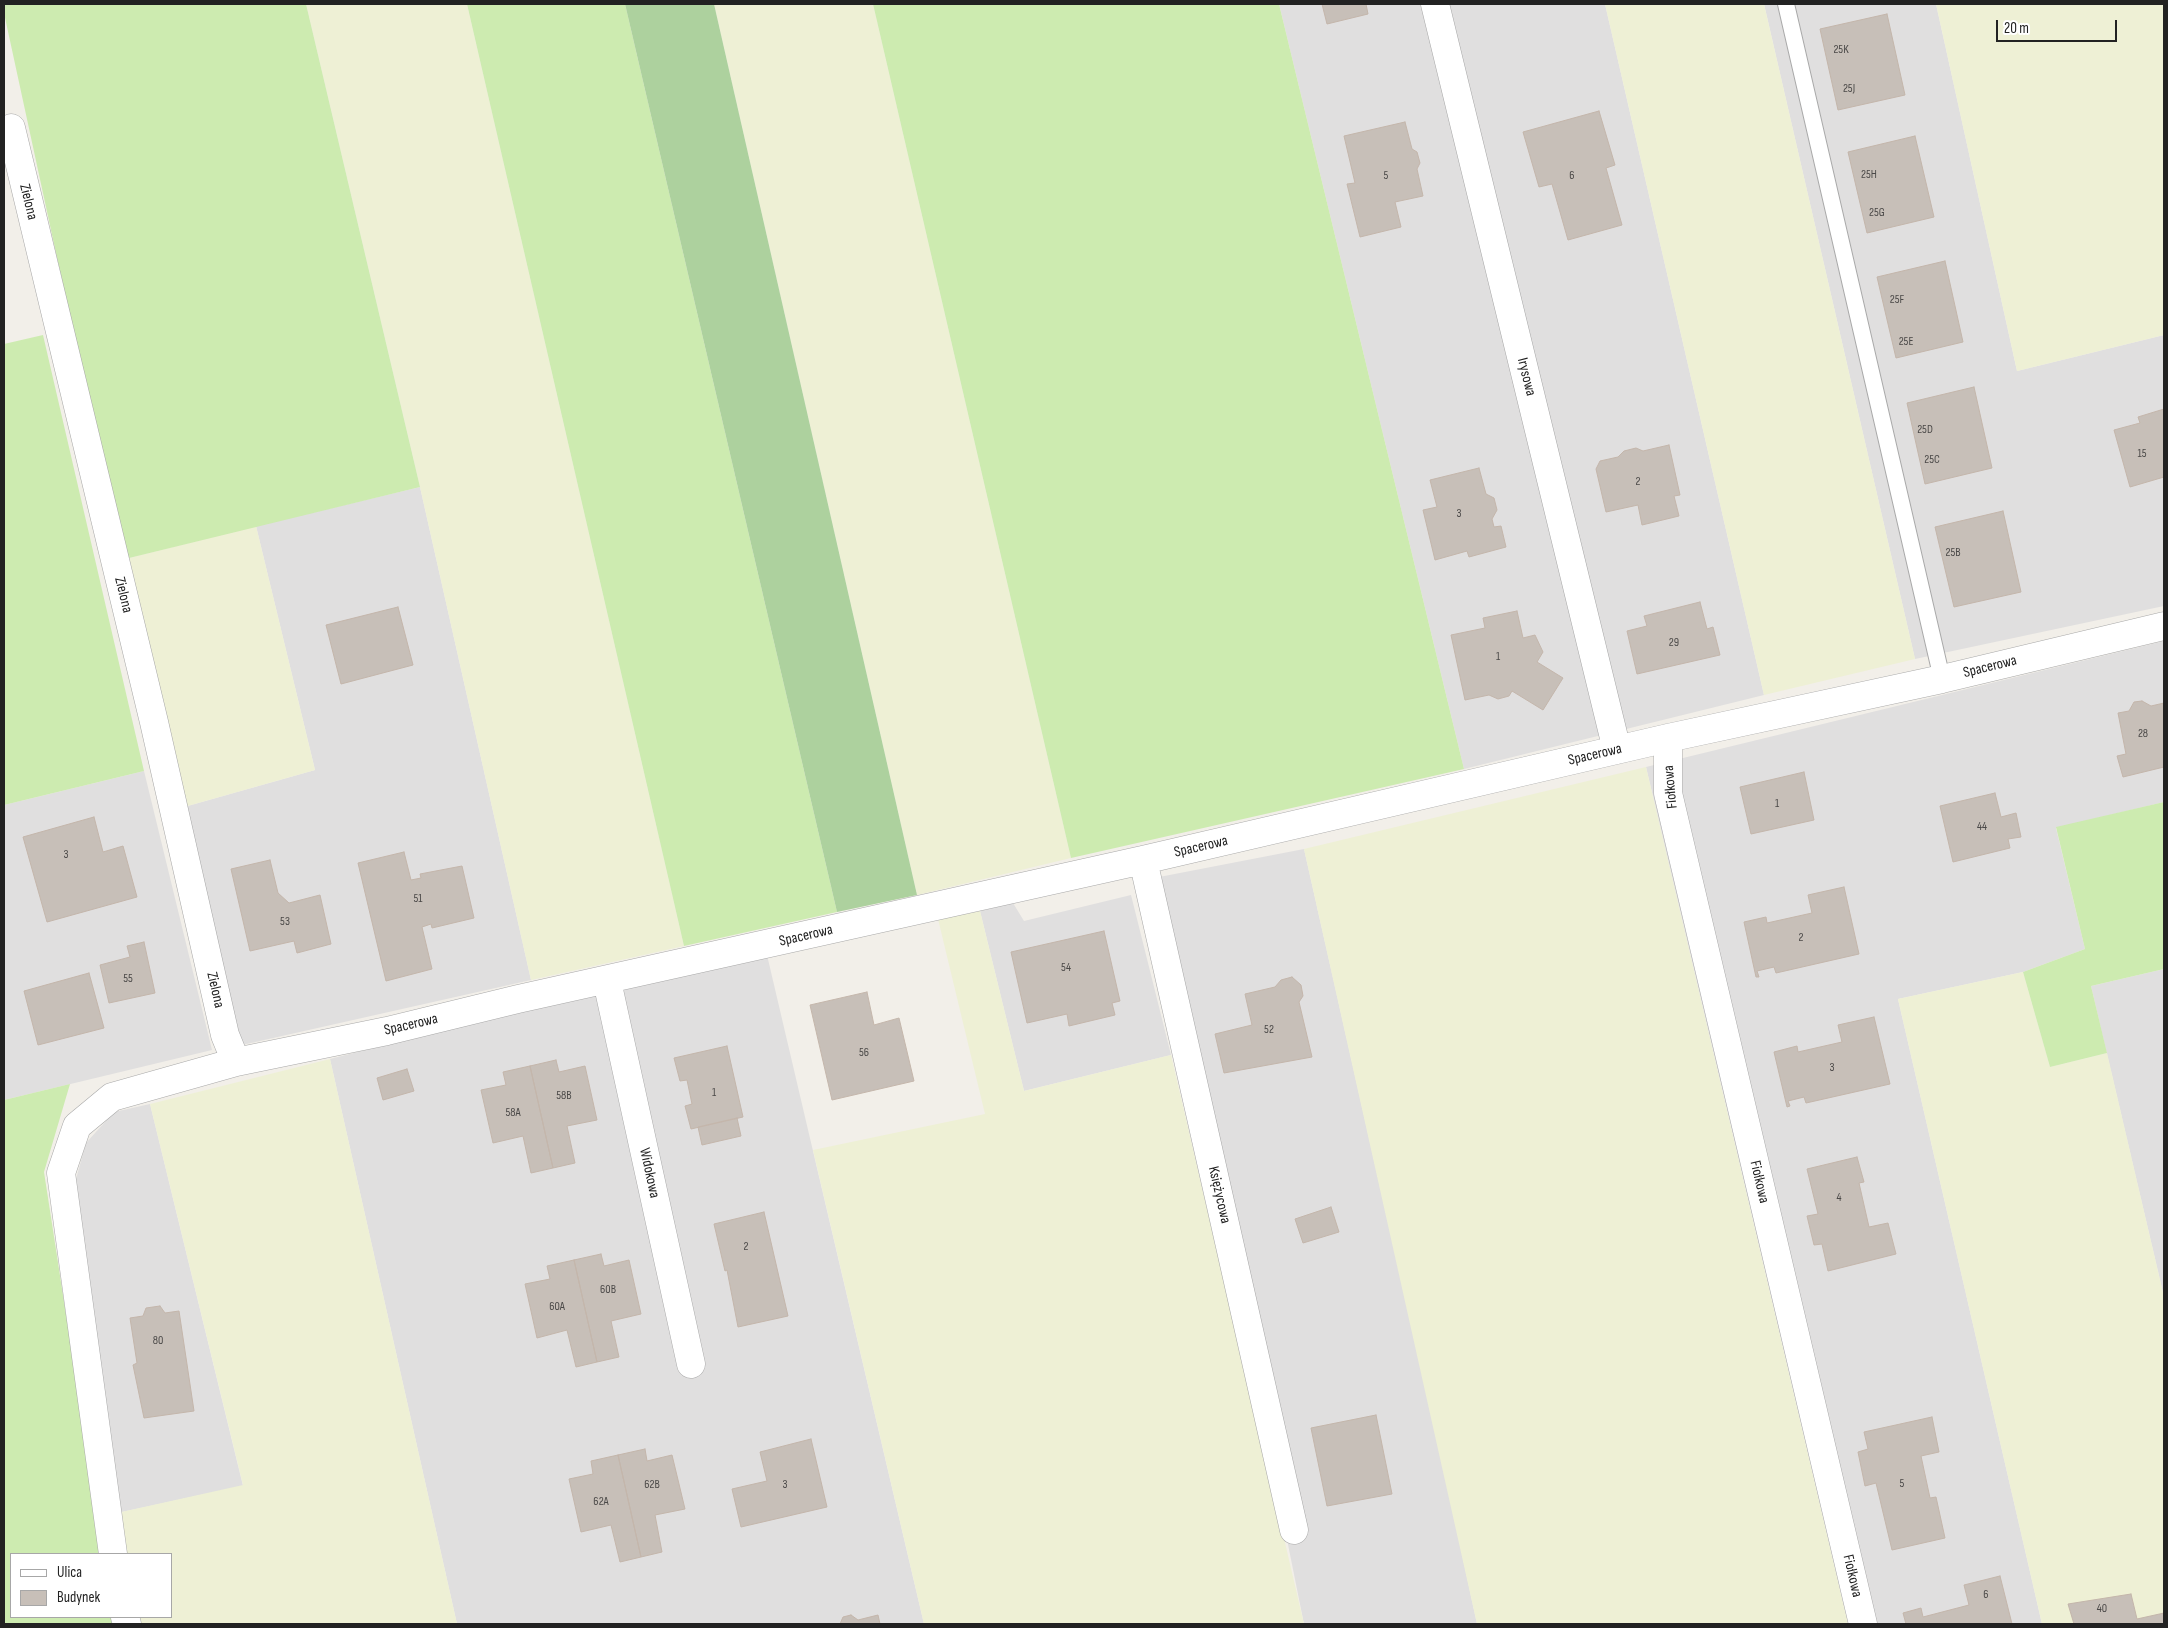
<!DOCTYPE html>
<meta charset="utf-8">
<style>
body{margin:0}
#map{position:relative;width:2168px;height:1628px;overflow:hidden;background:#f2efe9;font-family:"Sofia Sans Condensed",sans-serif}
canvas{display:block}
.frame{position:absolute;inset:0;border:5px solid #222;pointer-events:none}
.legend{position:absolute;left:10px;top:1553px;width:162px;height:65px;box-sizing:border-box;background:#fff;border:1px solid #a7a7a7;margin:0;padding:6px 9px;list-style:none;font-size:15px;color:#222}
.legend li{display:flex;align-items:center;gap:10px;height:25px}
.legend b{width:25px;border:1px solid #a7a7a7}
.scale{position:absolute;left:1996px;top:20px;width:121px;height:22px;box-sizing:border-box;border:2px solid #222;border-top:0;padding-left:6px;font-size:15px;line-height:18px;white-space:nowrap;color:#222;-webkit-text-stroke:4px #fff;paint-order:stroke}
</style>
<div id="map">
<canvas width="2168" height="1628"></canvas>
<div class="frame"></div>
<ul class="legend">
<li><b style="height:6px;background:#fff"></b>Ulica</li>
<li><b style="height:14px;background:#c7bfb8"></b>Budynek</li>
</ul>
<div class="scale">20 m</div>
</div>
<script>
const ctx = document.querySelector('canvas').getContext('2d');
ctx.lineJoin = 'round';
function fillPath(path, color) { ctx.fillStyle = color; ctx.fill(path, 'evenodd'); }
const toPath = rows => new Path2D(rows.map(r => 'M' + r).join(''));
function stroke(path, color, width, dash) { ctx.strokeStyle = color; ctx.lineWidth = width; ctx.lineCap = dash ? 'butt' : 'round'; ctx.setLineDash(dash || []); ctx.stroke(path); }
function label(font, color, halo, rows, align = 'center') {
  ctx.font = font + ' "Sofia Sans Condensed",sans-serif'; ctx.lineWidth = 4; ctx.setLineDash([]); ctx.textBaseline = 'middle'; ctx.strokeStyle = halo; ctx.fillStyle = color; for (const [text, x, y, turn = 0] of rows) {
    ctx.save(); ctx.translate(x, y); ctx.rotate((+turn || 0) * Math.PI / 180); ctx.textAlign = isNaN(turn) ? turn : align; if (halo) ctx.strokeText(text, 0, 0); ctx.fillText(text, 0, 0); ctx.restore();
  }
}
const residential = toPath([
 [1279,4,1605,4,1764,695,1464,769],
 [1764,4,1936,4,2017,371,2164,335,2164,606,1915,659],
 [420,487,531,980,242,1045,184,807,315,770,256,526],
 [2164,641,2164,802,2056,828,2085,949,2023,972,1898,999,2042,1624,1848,1624,1646,767],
 [144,771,212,1050,4,1100,4,805],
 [1304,849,1449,1493,1477,1624,1304,1624,1154,878],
 [1131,895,1171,1055,1024,1091,980,911,1013,903,1024,921],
 [767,955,924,1624,457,1624,330,1059,454,1027],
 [2164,969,2164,1297,2091,986],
 [150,1104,243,1486,117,1513,74,1186,86,1143,114,1112]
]);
const farmland = toPath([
 [306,4,467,4,684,946,531,980,420,487],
 [714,4,873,4,1071,858,917,895],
 [1605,4,1764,4,1915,659,1764,695],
 [1936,4,2164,4,2164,335,2017,371],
 [256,526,315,770,184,807,125,559],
 [1646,767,1848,1624,1477,1624,1304,849],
 [980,911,1024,1091,1171,1055,1304,1624,924,1624,813,1150,985,1114,938,919],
 [2023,972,2050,1067,2107,1053,2164,1297,2164,1624,2042,1624,1898,999],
 [330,1059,457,1624,138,1624,137,1617,171,1617,171,1554,125,1554,117,1513,243,1485,150,1104]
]);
const grass = toPath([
 [4,4,306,4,420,487,125,559,59,267,4,13],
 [467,4,625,4,837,912,684,946],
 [873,4,1279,4,1464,769,1071,858],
 [43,335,144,771,4,805,4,344],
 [2164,802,2164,969,2091,986,2107,1053,2050,1067,2023,972,2085,949,2056,827],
 [70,1084,44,1172,103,1554,11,1554,11,1617,116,1617,117,1624,4,1624,4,1100]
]);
const forest = toPath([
 [625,4,714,4,917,895,837,912]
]);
const building = toPath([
 [1322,4,1366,4,1368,14,1327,24,1322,4],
 [1887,14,1905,95,1838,110,1820,29,1887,14],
 [1599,111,1615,165,1606,168,1622,225,1568,240,1552,184,1539,187,1523,132,1599,111],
 [1405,122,1412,149,1417,152,1420,163,1417,169,1423,196,1395,202,1401,227,1360,237,1347,184,1355,183,1344,136,1405,122],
 [1915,136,1934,217,1867,233,1848,152,1915,136],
 [1945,261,1963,342,1896,358,1877,277,1945,261],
 [1974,387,1992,468,1925,484,1907,403,1974,387],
 [2164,409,2164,477,2130,487,2114,430,2140,423,2138,417,2164,409],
 [1669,445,1680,495,1674,496,1679,516,1642,525,1638,505,1606,512,1596,469,1600,461,1618,457,1624,451,1636,448,1643,451,1669,445],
 [1479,468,1486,494,1494,498,1497,510,1492,519,1494,527,1501,526,1506,547,1469,557,1467,551,1435,560,1423,510,1437,507,1430,480,1479,468],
 [2003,511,2021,592,1954,607,1935,527,2003,511],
 [1700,602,1707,629,1713,627,1720,655,1637,674,1627,631,1647,626,1644,616,1700,602],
 [398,607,413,665,341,684,326,625,398,607],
 [1517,611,1523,638,1535,635,1543,652,1537,662,1563,678,1543,710,1512,691,1509,696,1498,699,1489,695,1465,700,1451,635,1485,628,1483,618,1517,611],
 [2142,701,2151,706,2164,703,2164,767,2123,777,2117,756,2126,754,2118,713,2129,711,2134,702,2142,701],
 [1804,772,1814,820,1751,834,1740,787,1804,772],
 [1995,793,2001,817,2016,813,2021,837,2008,839,2010,848,1953,862,1940,806,1995,793],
 [94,817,103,852,123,846,137,897,47,922,23,837,94,817],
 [404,852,411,880,421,878,420,874,462,866,474,918,432,928,431,924,422,927,432,969,386,981,358,863,404,852],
 [270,860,278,893,289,903,320,895,331,944,297,953,294,941,250,951,231,869,270,860],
 [1844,887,1859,954,1776,973,1774,967,1757,971,1759,977,1756,977,1744,922,1766,917,1767,923,1812,913,1808,895,1844,887],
 [1104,931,1120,1001,1112,1003,1115,1015,1069,1026,1067,1014,1027,1023,1011,952,1104,931],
 [144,942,155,993,109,1003,100,965,130,957,127,946,144,942],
 [89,973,104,1028,38,1045,24,991,89,973],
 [1292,977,1301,985,1303,996,1299,1002,1312,1057,1224,1073,1215,1034,1252,1025,1245,994,1275,987,1281,980,1292,977],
 [867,992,874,1025,899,1018,914,1081,832,1100,810,1005,867,992],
 [1874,1017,1890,1084,1806,1103,1804,1097,1788,1101,1790,1106,1787,1107,1774,1052,1797,1046,1798,1052,1842,1042,1838,1025,1874,1017],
 [727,1046,743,1117,691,1129,685,1106,692,1104,687,1080,680,1081,674,1058,727,1046],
 [556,1060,559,1072,585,1066,597,1120,567,1126,575,1163,553,1168,530,1066,556,1060],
 [530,1066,553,1168,531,1173,523,1136,493,1143,481,1090,506,1085,503,1072,530,1066],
 [407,1069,414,1091,383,1100,377,1078,407,1069],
 [737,1118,741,1136,702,1145,698,1127,737,1118],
 [1857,1157,1864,1182,1859,1183,1869,1227,1888,1223,1896,1254,1828,1271,1822,1244,1814,1245,1807,1216,1818,1214,1807,1169,1857,1157],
 [1331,1207,1339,1232,1303,1243,1295,1219,1331,1207],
 [764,1212,788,1316,738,1327,727,1270,725,1271,714,1224,764,1212],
 [601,1254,604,1266,629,1260,641,1314,611,1321,619,1357,597,1362,574,1260,601,1254],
 [574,1260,597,1362,576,1367,567,1330,537,1338,525,1284,550,1279,547,1266,574,1260],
 [160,1306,165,1313,179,1311,194,1411,144,1418,133,1365,137,1363,130,1318,143,1316,146,1308,160,1306],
 [1376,1415,1392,1494,1327,1506,1311,1428,1376,1415],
 [1932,1417,1939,1452,1921,1456,1930,1498,1936,1497,1945,1538,1892,1550,1876,1483,1865,1486,1858,1452,1868,1449,1864,1432,1932,1417],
 [811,1439,827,1507,741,1527,732,1489,767,1481,760,1452,811,1439],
 [645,1449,647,1461,672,1455,685,1509,655,1515,662,1552,641,1557,618,1455,645,1449],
 [618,1455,641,1557,620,1562,611,1525,581,1532,569,1479,593,1474,591,1461,618,1455],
 [2000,1576,2012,1624,1906,1624,1903,1613,1921,1608,1923,1617,1969,1605,1964,1585,2000,1576],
 [2131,1594,2137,1619,2164,1613,2164,1624,2074,1624,2068,1604,2131,1594],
 [851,1615,858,1620,878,1615,880,1624,840,1624,843,1617,851,1615]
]);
const lane = toPath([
 [1786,4,1942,679]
]);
const street = toPath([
 [1435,4,1617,750],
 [11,128,154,722,225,1035,236,1062],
 [1668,738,1668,793,1863,1624],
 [1143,860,1294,1530],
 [607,981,691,1364],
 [113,1554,61,1173,77,1126,112,1097,236,1062,387,1031,518,999,1143,860,1668,738,1942,679,2164,626],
 [125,1617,127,1624]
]);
const numberNames = [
 ["25K",1841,50],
 ["25J",1849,89],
 ["25H",1869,175],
 ["5",1386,176],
 ["6",1572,176],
 ["25G",1877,213],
 ["25F",1897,300],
 ["25E",1906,342],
 ["25D",1925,430],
 ["15",2142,454],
 ["25C",1932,460],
 ["2",1638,482],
 ["3",1459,514],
 ["25B",1953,553],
 ["29",1674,643],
 ["1",1498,657],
 ["28",2143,734],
 ["1",1777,804],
 ["44",1982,827],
 ["3",66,855],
 ["51",418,899],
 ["53",285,922],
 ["2",1801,938],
 ["54",1066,968],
 ["55",128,979],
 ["52",1269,1030],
 ["56",864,1053],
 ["3",1832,1068],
 ["1",714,1093],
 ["58B",564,1096],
 ["58A",513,1113],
 ["4",1839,1198],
 ["2",746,1247],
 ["60B",608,1290],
 ["60A",557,1307],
 ["80",158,1341],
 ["5",1902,1484],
 ["62B",652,1485],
 ["3",785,1485],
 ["62A",601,1502],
 ["6",1986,1595],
 ["40",2102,1609]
];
const streetNames = [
 ["Zielona",28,202,76],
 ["Irysowa",1526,377,76],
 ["Zielona",123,595,76],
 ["Spacerowa",1990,667,-14],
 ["Spacerowa",1595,755,-13],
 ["Fiołkowa",1671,787,-95],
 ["Spacerowa",1201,847,-13],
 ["Spacerowa",806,936,-13],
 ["Zielona",215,990,77],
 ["Spacerowa",411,1025,-13],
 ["Widokowa",649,1173,78],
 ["Fiołkowa",1759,1182,77],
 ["Księżycowa",1219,1195,77],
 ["Fiołkowa",1852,1576,77]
];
fillPath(residential, '#e0dfdf');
fillPath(farmland, '#eef0d5');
fillPath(grass, '#cdebb0');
fillPath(forest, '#add19e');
fillPath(building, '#c7bfb8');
stroke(building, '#c4b6ab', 1);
stroke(lane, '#a9a9a9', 18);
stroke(street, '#a9a9a9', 29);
stroke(lane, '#fff', 16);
stroke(street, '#fff', 28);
label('12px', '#4b4948', null, numberNames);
label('15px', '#222', '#fff', streetNames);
</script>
